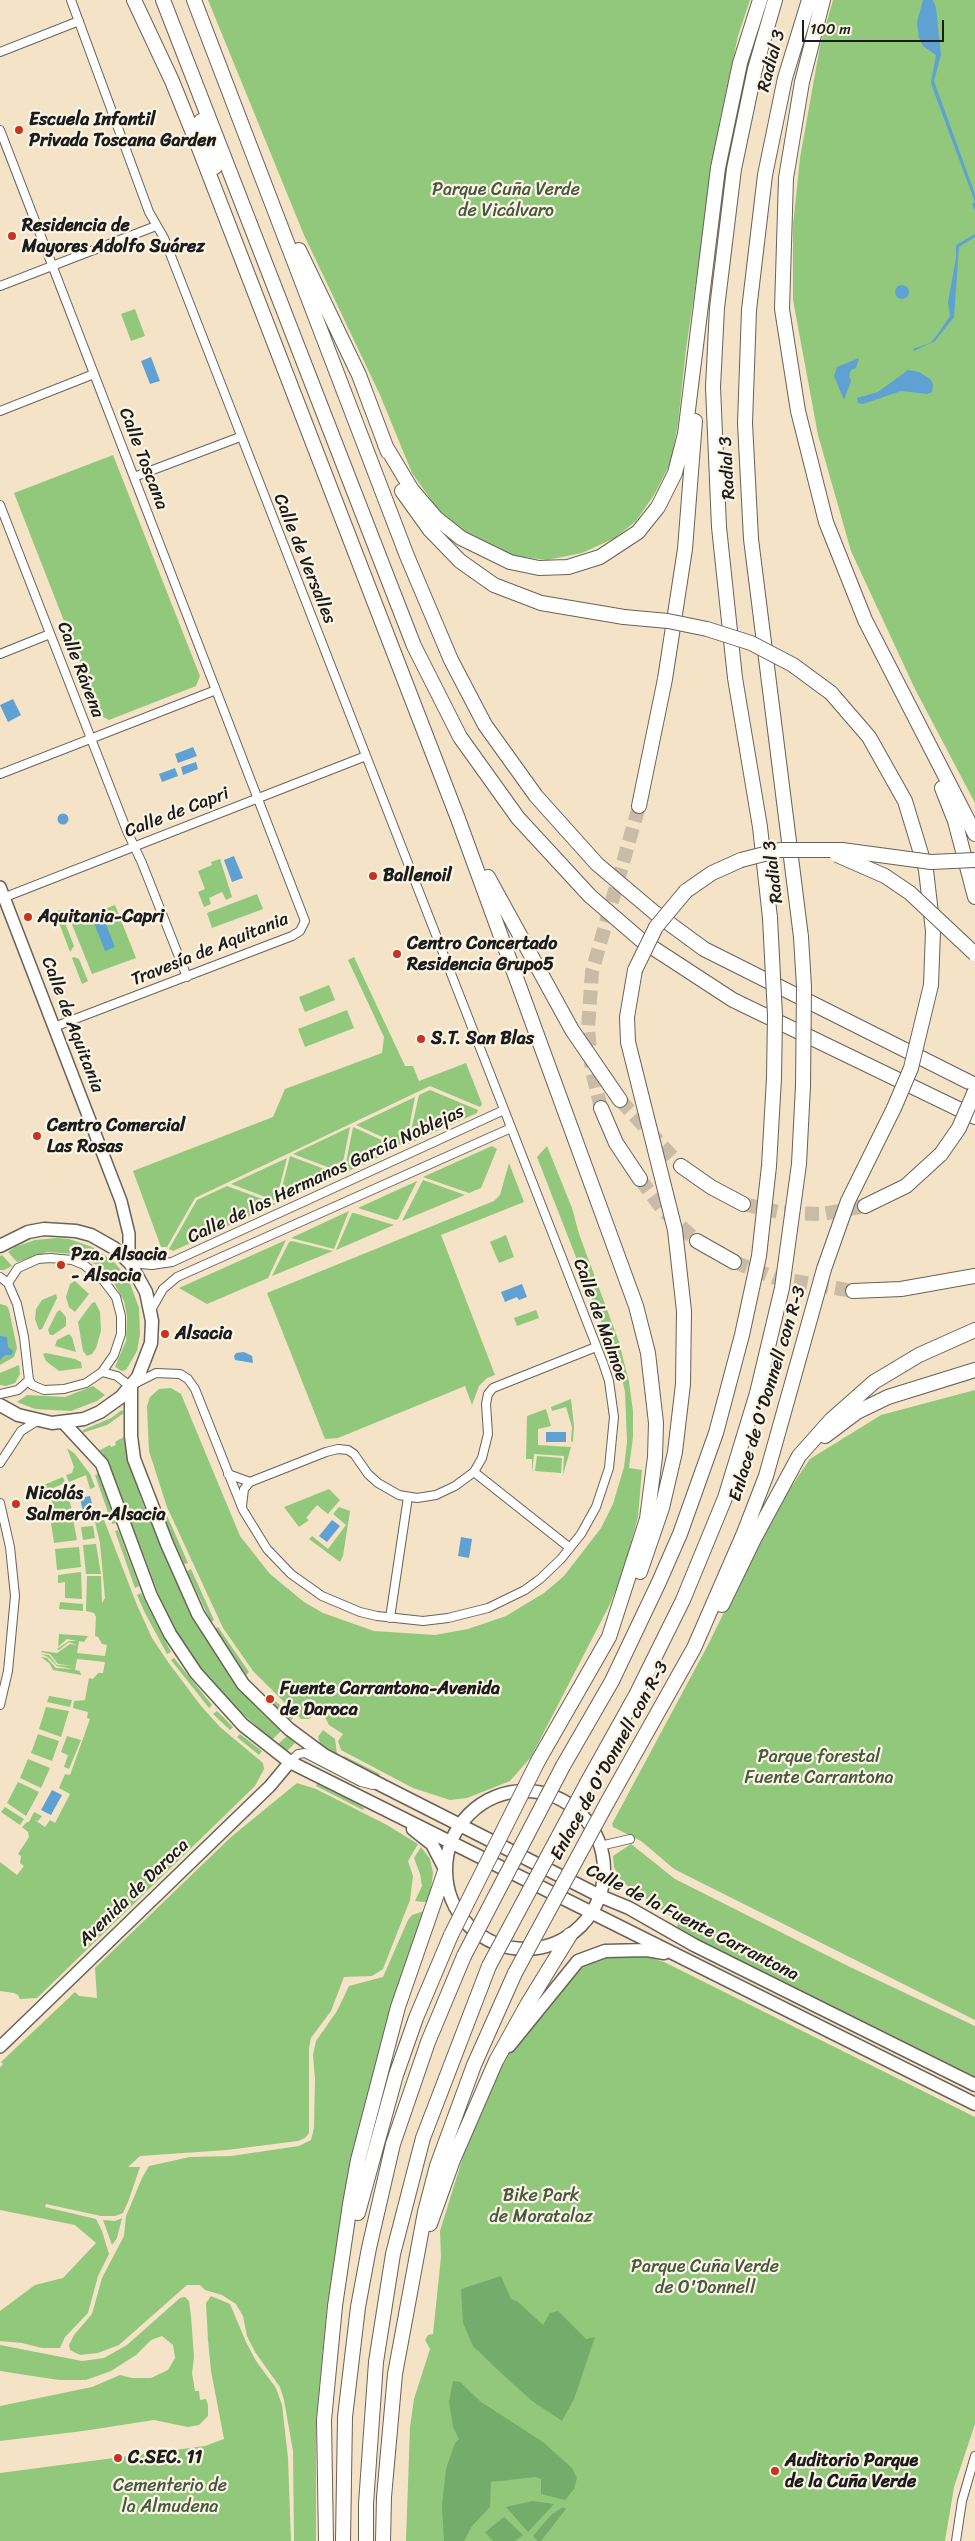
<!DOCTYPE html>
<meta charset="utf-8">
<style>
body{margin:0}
#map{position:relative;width:975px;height:2541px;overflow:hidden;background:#f4e3c7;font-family:Sriracha,sans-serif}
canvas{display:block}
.scale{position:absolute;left:802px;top:20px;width:142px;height:22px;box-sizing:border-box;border:2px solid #1c1c1c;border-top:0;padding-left:6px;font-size:15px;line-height:18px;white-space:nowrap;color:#1c1c1c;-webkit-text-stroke:4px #fcf5e5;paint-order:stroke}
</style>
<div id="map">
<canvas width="975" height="2541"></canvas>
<div class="scale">100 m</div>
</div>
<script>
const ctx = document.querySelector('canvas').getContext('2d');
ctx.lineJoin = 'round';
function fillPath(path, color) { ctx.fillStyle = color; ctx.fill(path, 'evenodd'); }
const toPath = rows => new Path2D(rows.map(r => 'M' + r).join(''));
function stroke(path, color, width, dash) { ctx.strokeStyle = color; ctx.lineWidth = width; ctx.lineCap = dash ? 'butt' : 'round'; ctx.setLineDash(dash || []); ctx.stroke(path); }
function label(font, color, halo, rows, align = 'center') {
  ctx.font = font + ' Sriracha,sans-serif'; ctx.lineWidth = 4.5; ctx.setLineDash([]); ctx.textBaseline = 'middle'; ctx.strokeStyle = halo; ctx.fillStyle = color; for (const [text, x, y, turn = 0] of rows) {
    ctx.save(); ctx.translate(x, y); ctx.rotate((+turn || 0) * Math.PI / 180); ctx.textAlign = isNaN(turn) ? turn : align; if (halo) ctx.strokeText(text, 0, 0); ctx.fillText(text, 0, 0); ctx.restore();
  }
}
const green = toPath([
 [208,0,750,0,738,36,720,120,686,349,678,423,671,462,654,495,636,521,615,538,582,553,547,560,514,556,463,531,436,507,412,473,380,395,304,235],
 [833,0,975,0,975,803,915,689,851,551,818,435,793,300,793,225,800,158,820,46],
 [135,309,145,336,131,341,121,314],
 [113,455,200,676,196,686,109,720,101,716,14,493],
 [220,859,232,897,226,900,222,892,209,898,211,904,204,907,198,892,205,889,198,871,212,865,211,862],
 [257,894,263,909,212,928,207,913],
 [115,905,136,958,92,974,71,922],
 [60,910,74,946,70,952,55,912],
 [74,957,79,959,88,981,82,984,72,958],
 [354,957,405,1066,413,1066,419,1081,466,1063,482,1104,480,1107,430,1086,195,1198,167,1247,161,1247,133,1171,273,1117,285,1089,382,1053,384,1037,348,960],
 [329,985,335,1000,305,1012,299,997],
 [347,1010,354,1028,305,1047,298,1029],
 [430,1090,478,1110,477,1113,408,1144,419,1095],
 [415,1097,406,1143,400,1145,356,1125],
 [350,1127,341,1172,293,1154],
 [353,1127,399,1148,344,1173],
 [492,1146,497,1149,481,1188,469,1193,423,1177],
 [547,1146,572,1208,579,1234,619,1342,629,1382,633,1411,633,1437,629,1468,642,1470,638,1517,623,1573,609,1606,531,1757,510,1781,467,1798,450,1800,413,1788,341,1750,338,1741,343,1734,329,1725,321,1710,309,1719,301,1719,253,1671,223,1628,167,1507,149,1451,147,1406,150,1397,159,1389,171,1388,181,1394,240,1536,270,1574,304,1602,323,1613,374,1631,435,1635,468,1629,506,1616,544,1593,564,1576,601,1528,613,1504,624,1467,627,1442,625,1392,621,1373,537,1157],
 [290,1156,340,1175,278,1203],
 [287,1158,276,1201,231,1184],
 [509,1163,524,1202,441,1235,495,1375,487,1378,479,1386,472,1405,465,1386,338,1438,325,1439,267,1293,494,1201,500,1195],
 [423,1180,465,1195,402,1221],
 [417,1181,398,1219,396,1220,358,1208],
 [227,1186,276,1204,173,1251,169,1249,197,1200],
 [349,1211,334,1249,291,1238],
 [352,1213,354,1213,394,1225,336,1250],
 [506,1235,514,1257,499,1263,490,1242],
 [57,1238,69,1239,92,1247,113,1261,128,1278,139,1308,140,1334,137,1351,126,1370,122,1371,115,1367,126,1341,127,1316,124,1301,110,1276,99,1266,74,1254,47,1252,17,1262,8,1252,15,1247,35,1240],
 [286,1240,268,1278,207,1304,179,1288],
 [292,1241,333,1251,272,1276,289,1242],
 [2,1255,12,1266,4,1270,0,1270,0,1256],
 [75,1281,89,1294,75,1312,69,1307,66,1297,70,1284],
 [56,1294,57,1298,42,1329,39,1330,35,1319,36,1309,42,1300],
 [95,1302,100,1312,101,1331,96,1348,92,1354,87,1356,83,1351,78,1322,92,1303],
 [0,1304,7,1306,9,1310,17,1348,14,1357,0,1365],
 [60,1310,66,1317,66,1326,53,1335,50,1335,48,1330,57,1312],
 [536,1310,539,1318,517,1326,514,1318],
 [69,1334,72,1337,76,1352,55,1346,57,1340],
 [46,1353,75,1359,81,1362,82,1368,59,1371,46,1361,43,1354],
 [19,1365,20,1374,15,1383,6,1386,0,1385,0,1373],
 [93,1386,105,1395,97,1401,71,1411,35,1409,17,1402,27,1395,65,1397],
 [975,1390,975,2020,674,1869,641,1841,613,1827,612,1824,709,1643,770,1518,810,1459,881,1415],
 [571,1399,574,1426,573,1442,571,1441,572,1427,566,1407,552,1411,551,1407],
 [546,1409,551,1426,538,1429,538,1445,571,1447,563,1475,564,1456,534,1454,532,1474,532,1459,526,1459,527,1416],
 [122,1410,124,1413,107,1425,82,1433,83,1430,111,1418],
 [124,1437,130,1466,143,1504,195,1621,230,1677,257,1708,281,1731,272,1740,220,1693,196,1663,168,1619,109,1463,100,1450,110,1445,111,1447,116,1445,115,1442],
 [67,1448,75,1454,90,1474,95,1487,90,1489,86,1475,69,1482,66,1475,72,1473,74,1467],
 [537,1456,562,1458,561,1473,535,1471],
 [98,1474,116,1523,112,1524,95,1475],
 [63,1477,65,1483,43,1492,41,1486],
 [66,1488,73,1514,49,1518,48,1511,54,1509,50,1494],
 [329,1489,340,1500,328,1514,317,1505,306,1518,309,1520,299,1527,284,1507],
 [339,1507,350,1511,343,1556,340,1562,309,1539,312,1536,328,1549,346,1525,333,1514],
 [165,1511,188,1563,184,1564,161,1513],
 [73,1519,77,1540,54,1543,51,1523],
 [104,1520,137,1605,152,1638,168,1662,201,1706,220,1727,263,1763,264,1769,255,1786,37,1998,20,1999,18,1995,14,1993,0,1991,0,1862,17,1875,24,1866,20,1863,21,1856,18,1854,29,1837,28,1832,22,1827,27,1822,29,1822,34,1812,42,1816,38,1821,35,1820,45,1827,50,1820,55,1823,70,1794,59,1788,65,1774,70,1775,90,1719,87,1718,88,1712,73,1708,74,1701,85,1700,89,1678,93,1679,98,1673,103,1673,105,1662,77,1659,75,1670,80,1671,81,1675,53,1670,50,1664,41,1657,47,1658,56,1668,74,1669,57,1666,48,1657,41,1654,49,1655,57,1665,74,1666,58,1664,50,1654,41,1652,42,1651,57,1653,70,1644,77,1645,69,1642,59,1650,57,1649,69,1641,77,1641,67,1639,58,1647,59,1634,88,1636,84,1642,79,1641,77,1653,105,1656,107,1645,102,1644,98,1637,95,1636,96,1617,94,1613,86,1611,87,1576,101,1576,102,1603,105,1598,100,1543,95,1522],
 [93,1526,95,1538,83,1540,81,1527],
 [118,1530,139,1586,135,1588,115,1531],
 [96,1544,101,1574,86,1574,83,1545],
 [79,1547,81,1567,57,1570,55,1549],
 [191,1569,214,1620,211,1622,187,1571],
 [81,1572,82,1599,65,1598,65,1582,58,1583,58,1575],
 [141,1593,171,1652,167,1654,145,1613,137,1595],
 [60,1602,83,1604,83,1611,59,1609],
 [218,1627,249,1672,246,1675,214,1629],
 [174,1658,212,1705,209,1708,171,1660],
 [49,1696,72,1700,70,1707,47,1702],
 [274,1700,294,1717,291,1720,272,1703],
 [46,1707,69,1711,61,1737,39,1729],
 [217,1711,233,1727,230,1730,213,1714],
 [323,1730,335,1739,337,1754,320,1744,318,1737],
 [38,1734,59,1741,52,1761,31,1753],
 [240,1734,262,1751,259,1755,237,1737],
 [67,1736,81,1740,69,1769,64,1767,68,1755,61,1752],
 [287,1736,295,1743,287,1751,278,1744],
 [344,1756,380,1774,379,1776,342,1758],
 [28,1759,50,1768,41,1788,20,1778],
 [18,1782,39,1792,26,1816,7,1803],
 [297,1783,316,1789,387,1825,418,1844,408,1861,413,1876,410,1900,383,1969,372,1976,344,1977,331,2011,311,2038,309,2048,309,2133,305,2138,298,2141,227,2150,140,2156,128,2167,140,2167,128,2202,123,2213,115,2216,101,2216,46,2204,45,2207,96,2219,102,2231,109,2254,98,2276,88,2313,65,2337,60,2348,42,2348,22,2343,0,2341,0,2311,35,2285,63,2278,96,2243,75,2225,0,2210,0,2067,3,2064,1,2062,75,1992,79,1996,97,1998,95,1968,231,1837],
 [317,1784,352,1801,364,1808,363,1810,316,1786],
 [5,1807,24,1819,20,1825,1,1812],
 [631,1844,675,1879,850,1967,975,2026,975,2077,676,1928,679,1922,622,1882,614,1867,613,1856],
 [421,1847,430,1859,433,1873,431,1889,427,1902,424,1902,415,1901,422,1886,420,1874,414,1858],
 [424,1911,427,1912,394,2001,373,2074,336,2247,327,2307,316,2421,316,2541,294,2541,293,2451,284,2400,280,2387,255,2352,247,2336,243,2316,236,2304,222,2295,205,2290,200,2285,187,2285,119,2345,98,2353,80,2355,70,2350,69,2345,74,2335,92,2314,102,2278,124,2236,126,2216,142,2178,149,2166,190,2157,231,2156,299,2146,311,2140,314,2128,315,2079,313,2055,316,2041,337,2011,349,1986,383,1977,408,1920,412,1915],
 [614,1955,649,1957,664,1962,975,2117,975,2424,954,2487,945,2541,406,2541,410,2427,414,2399,430,2349,425,2340,428,2335,433,2334,441,2257,440,2231,467,2144,504,2058,563,1985,585,1963],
 [122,2218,117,2238,112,2245,103,2220,115,2221],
 [211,2296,230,2304,246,2342,256,2361,276,2388,282,2405,288,2458,291,2541,0,2541,0,2473,205,2446,224,2439,211,2371,208,2340,206,2303],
 [185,2297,189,2301,191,2316,194,2357,192,2373,195,2391,199,2391,200,2400,206,2399,208,2405,208,2416,199,2425,188,2427,154,2420,83,2431,0,2441,0,2406,92,2387,120,2375,132,2378,151,2378,168,2370,175,2358,173,2345,162,2336,151,2340,136,2355,111,2371,86,2380,59,2380,0,2371,0,2345,82,2361,104,2358,127,2345,180,2298]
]);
const forest = toPath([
 [501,2276,511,2299,518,2302,543,2325,550,2313,558,2311,586,2339,595,2337,574,2399,562,2421,532,2401,499,2371,473,2346,463,2323,461,2289],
 [453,2381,460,2382,481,2402,543,2442,572,2468,577,2478,574,2489,565,2500,541,2494,541,2479,535,2477,491,2482,490,2507,472,2526,464,2541,444,2541,442,2506,446,2469,455,2443,459,2439,453,2427,449,2402],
 [532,2501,554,2504,528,2532,506,2507],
 [563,2507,566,2509,541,2541,538,2541,533,2536,551,2515],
 [504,2517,523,2535,515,2541,493,2541,485,2532]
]);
const water = toPath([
 [923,0,933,0,936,8,941,55,934,81,975,194,975,211,972,204,975,202,934,92,931,82,936,55,923,46,919,38,917,22],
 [975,234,975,237,959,247,954,317,935,341,914,351,913,349,930,343,935,338,950,316,948,302,956,258,956,245],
 '895 292a7 7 0 1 1 14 0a7 7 0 1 1-14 0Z',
 [151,357,160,381,150,384,141,361],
 [859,358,856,368,851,370,849,376,851,381,844,400,834,376,837,367],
 [908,370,919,372,930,379,933,384,932,392,927,394,901,391,863,404,858,403,857,398,878,392],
 [13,699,21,715,8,722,0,705],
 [193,747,197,756,178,763,175,754],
 [196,762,198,769,183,775,181,767],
 [175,768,178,776,162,782,159,774],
 '57.5 819a5.5 5.5 0 1 1 11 0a5.5 5.5 0 1 1-11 0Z',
 [234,856,243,878,232,882,224,860],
 [104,919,115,947,105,951,94,923],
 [522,1284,527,1297,519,1300,517,1297,505,1302,501,1292],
 [0,1336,7,1337,8,1347,13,1351,12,1355,5,1355,0,1360],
 [244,1352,252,1356,253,1363,235,1360,234,1356,236,1353],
 [546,1432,566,1432,566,1442,546,1442],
 [90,1496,96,1518,85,1521,80,1498],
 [332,1520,340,1526,327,1542,319,1536],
 [461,1537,472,1539,469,1558,458,1556],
 [52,1790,62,1795,51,1815,41,1810]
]);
const highwayTunnel = toPath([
 [620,1100,681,1166],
 [601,1108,592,1071,588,1029,592,972,639,806],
 [640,1179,663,1210,697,1241],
 [743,1204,783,1213,823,1214,865,1206],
 [734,1262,776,1278,853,1291]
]);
const street = toPath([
 [71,0,149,212,164,238,603,1363,609,1381,614,1417,609,1468,596,1507,581,1534,561,1559,540,1579,525,1590,488,1608,448,1618,423,1621,377,1616,360,1612,322,1596,291,1574,267,1549,243,1510,195,1389,188,1379,180,1374,156,1373,136,1383],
 [0,52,79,21],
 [0,130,305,921,300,931,292,936,54,1027],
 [0,286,156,226],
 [0,411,94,374],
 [134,477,240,437],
 [0,505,127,831,142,863,187,977],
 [0,654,50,634],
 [0,774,216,690],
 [0,899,366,756],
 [130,1263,152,1265,172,1262,504,1110],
 [0,1277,8,1283,17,1304,24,1337,29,1380,32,1385,44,1390,64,1389,86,1383,102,1372,114,1355,121,1334,121,1316,116,1297,103,1280,84,1265,72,1260,50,1258,38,1259,18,1268,8,1283],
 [151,1310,163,1289,177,1277,511,1128],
 [102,1372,117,1376,131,1387],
 [0,1394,18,1390,29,1380],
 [0,1463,21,1431,37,1421],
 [474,1472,570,1548],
 [228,1474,250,1482,326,1452,338,1449,348,1450,354,1454,368,1474,378,1483,399,1495,417,1498,436,1495,455,1486,474,1472,482,1458,488,1434,486,1404,488,1394,493,1388,596,1347],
 [0,1503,10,1547,15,1596,8,1671,0,1705],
 [242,1506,244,1489,250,1482],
 [390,1618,408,1497],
 [290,1762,298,1754,305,1753,361,1782,373,1785],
 [600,1846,630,1839],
 [956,2541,962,2501,975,2456]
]);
const secondary = toPath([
 [0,887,121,1201,129,1234,129,1262],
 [0,2047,270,1786,290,1762]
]);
const primary = toPath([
 [0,1246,28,1232,44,1229,76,1231,91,1235,114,1248,130,1263,146,1292,152,1321,151,1343,138,1377,121,1397,100,1412,84,1419,52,1423,18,1415,0,1405],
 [131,1387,131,1436,134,1459,167,1544,198,1614,243,1684,289,1729,324,1755,383,1786,600,1896,629,1908,694,1945,975,2085],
 [64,1423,102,1464,151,1596,170,1634,196,1673,243,1725,290,1762,975,2104],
 '446 1870a79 79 0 1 1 158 0a79 79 0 1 1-158 0Z',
 [413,1829,432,1844,445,1869],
 [509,2046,578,1961,605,1951,647,1950,664,1953]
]);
const highway = toPath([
 [134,0,172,81,197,143,457,816,636,1306,648,1353,656,1423,655,1457,647,1519,609,1637,538,1761],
 [163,0,414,646,460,737,518,818,590,896,641,940,733,1000,975,1117],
 [194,0,407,556,451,660,485,725,536,796,597,864,655,913,704,949,975,1085],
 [823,0,802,82,786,178,782,309,798,411,826,522,865,620,975,834],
 [201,121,215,167],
 [299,250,359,375,388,452],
 [385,445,412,490,436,518,461,538,510,562,539,568,568,567,600,557,638,532,658,507,675,473,685,434,718,168,740,63,760,0],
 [402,491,430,530,460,561,494,585,541,603,624,617],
 [831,693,869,737,905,801,926,870,933,931,931,985],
 [942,788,955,821,975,897],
 [639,806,665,679,685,549,695,421],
 [488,877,572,1030,620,1100],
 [686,891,712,873,741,860],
 [770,918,760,827,735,678,719,527,713,387,717,308,734,169,755,69,775,0],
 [801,937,751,539,745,423,749,310,765,175,785,78,809,0],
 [635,970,627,1017,628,1042,675,1230,684,1311,683,1384,675,1452,662,1508,640,1572],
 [601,1108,616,1143,640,1179],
 [681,1166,711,1187,743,1204],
 [865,1206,906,1186,941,1154],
 [697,1241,734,1262],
 [853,1291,901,1289,975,1276],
 [825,1436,857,1412,888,1397,975,1370],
 [722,1605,754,1539,799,1456,831,1420,874,1382,919,1355,975,1330],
 [563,1766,612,1681,659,1582,680,1534,716,1433,742,1335,759,1256,769,1166,774,1078],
 [587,1783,635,1697,683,1600,725,1498,757,1393,782,1288,799,1164,803,1086],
 [607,1803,694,1648,744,1533,766,1476,824,1269,848,1201,894,1108],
 [358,2213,396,2075,416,2018,451,1935],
 [430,2224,453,2160,496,2061,527,2005,570,1935],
 [326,2541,324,2420,335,2306,350,2204,358,2160,398,2007,445,1871],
 [343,2541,345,2417,358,2307,369,2248,393,2144,428,2042,464,1956],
 [366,2541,366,2504,376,2362,393,2254,423,2138,489,1966],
 [383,2541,384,2497,395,2374,425,2212,437,2166,474,2065,515,1973]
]);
const highwayBridge = toPath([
 [624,617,668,621,707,629,751,643,793,665,831,693],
 [837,855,885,876,910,893,975,954],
 [741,860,780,850,842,850,931,862,975,860],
 [770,918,775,1015,774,1078],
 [801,937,804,987,803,1086],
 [635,970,656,927,686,891],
 [894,1108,911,1068,931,985],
 [941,1154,959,1128,975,1091],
 [451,1935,538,1761],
 [464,1956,563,1766],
 [489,1966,587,1783],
 [515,1973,607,1803]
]);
const markers = [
 [19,130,5,"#c8321e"],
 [12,236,5,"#c8321e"],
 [373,876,5,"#c8321e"],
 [28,917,5,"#c8321e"],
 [397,954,5,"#c8321e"],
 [421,1039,5,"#c8321e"],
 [37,1136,5,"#c8321e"],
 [61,1265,5,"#c8321e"],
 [165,1334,5,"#c8321e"],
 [16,1504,5,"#c8321e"],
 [270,1699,5,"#c8321e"],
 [118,2458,5,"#c8321e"],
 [775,2471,5,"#c8321e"]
];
const streetNames = [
 ["Radial 3",772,61,-75],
 ["Calle Toscana",143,459,69],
 ["Radial 3",728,468,-93],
 ["Calle de Versalles",304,559,68],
 ["Calle Rávena",80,670,69],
 ["Calle de Capri",177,813,-21],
 ["Radial 3",774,872,-97],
 ["Travesía de Aquitania",210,950,-22],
 ["Calle de Aquitania",72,1025,69],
 ["Calle de los Hermanos García Noblejas",326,1175,-25],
 ["Calle de Malmoe",600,1320,70],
 ["Enlace de O'Donnell con R-3",768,1394,-73],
 ["Enlace de O'Donnell con R-3",610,1761,-61],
 ["Avenida de Daroca",134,1893,-44],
 ["Calle de la Fuente Carrantona",692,1923,27]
];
const poiNames = [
 ["Escuela Infantil",29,120],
 ["Privada Toscana Garden",29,141],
 ["Residencia de",22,226],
 ["Mayores Adolfo Suárez",22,247],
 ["Ballenoil",383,876],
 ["Aquitania-Capri",38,917],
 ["Centro Concertado",407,944],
 ["Residencia Grupo5",407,965],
 ["S.T. San Blas",431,1039],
 ["Centro Comercial",47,1126],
 ["Las Rosas",47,1147],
 ["Pza. Alsacia",71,1255],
 ["- Alsacia",71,1276],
 ["Alsacia",175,1334],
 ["Nicolás",26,1494],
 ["Salmerón-Alsacia",26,1515],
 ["Fuente Carrantona-Avenida",280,1689],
 ["de Daroca",280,1710],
 ["C.SEC. 11",128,2458],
 ["Auditorio Parque",785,2461],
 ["de la Cuña Verde",785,2482]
];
const parkNames = [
 ["Parque Cuña Verde",506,190],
 ["de Vicálvaro",506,211],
 ["Parque forestal",819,1757],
 ["Fuente Carrantona",819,1778],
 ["Bike Park",541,2196],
 ["de Moratalaz",541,2217],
 ["Parque Cuña Verde",705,2267],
 ["de O'Donnell",705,2288],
 ["Cementerio de",170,2486],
 ["la Almudena",170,2507]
];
fillPath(green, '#91c87b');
fillPath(forest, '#74ac6b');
fillPath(water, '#5fa1d3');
stroke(highwayTunnel, '#c9bba5', 14, [14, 7]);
stroke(street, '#686258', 10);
stroke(secondary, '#686258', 14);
stroke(primary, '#686258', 15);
stroke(highway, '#686258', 16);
stroke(street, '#fff', 8);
stroke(secondary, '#fff', 11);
stroke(primary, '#fff', 12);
stroke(highway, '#fff', 14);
stroke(highwayBridge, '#686258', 16, []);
stroke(highwayBridge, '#fff', 14);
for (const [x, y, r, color] of markers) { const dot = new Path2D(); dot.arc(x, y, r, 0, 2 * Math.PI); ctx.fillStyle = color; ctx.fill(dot); stroke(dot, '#fcf5e5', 2); }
label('18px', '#1c1c1c', '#fcf5e5', streetNames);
label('bold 18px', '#1c1c1c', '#fcf5e5', poiNames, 'left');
label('18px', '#45583d', '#fcf5e5', parkNames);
</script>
